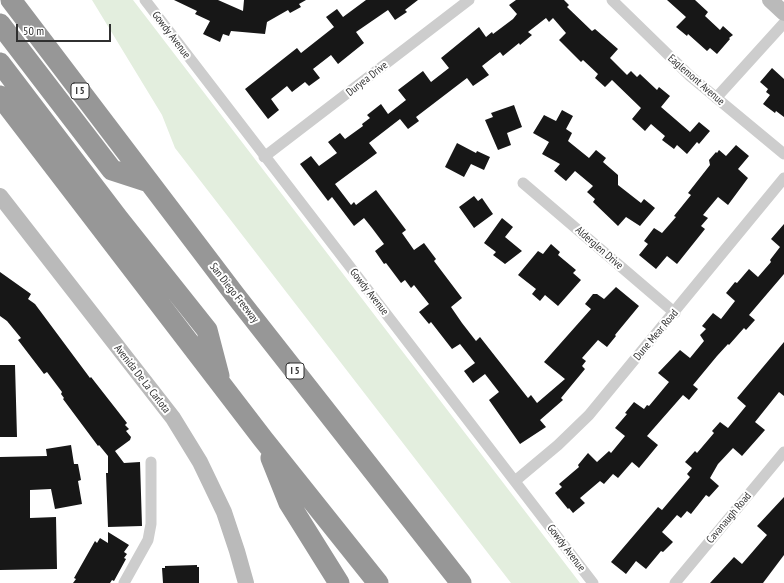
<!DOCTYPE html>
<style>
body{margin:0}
#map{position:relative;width:784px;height:583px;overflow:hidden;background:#fff;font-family:"PT Sans Narrow",sans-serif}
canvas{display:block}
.scale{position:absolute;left:16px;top:24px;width:95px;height:18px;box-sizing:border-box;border:2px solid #303030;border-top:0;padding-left:5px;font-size:12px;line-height:14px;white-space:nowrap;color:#303030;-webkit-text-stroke:3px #fff;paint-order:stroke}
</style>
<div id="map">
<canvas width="784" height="583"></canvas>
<div class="scale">50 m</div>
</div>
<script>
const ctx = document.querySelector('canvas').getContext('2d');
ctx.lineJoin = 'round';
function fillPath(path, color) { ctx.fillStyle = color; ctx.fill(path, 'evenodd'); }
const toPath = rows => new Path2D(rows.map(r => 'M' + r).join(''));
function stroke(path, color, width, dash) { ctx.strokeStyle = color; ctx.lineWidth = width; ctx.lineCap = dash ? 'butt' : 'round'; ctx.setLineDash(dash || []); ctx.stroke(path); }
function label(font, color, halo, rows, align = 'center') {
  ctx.font = font + ' "PT Sans Narrow",sans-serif'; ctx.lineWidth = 4; ctx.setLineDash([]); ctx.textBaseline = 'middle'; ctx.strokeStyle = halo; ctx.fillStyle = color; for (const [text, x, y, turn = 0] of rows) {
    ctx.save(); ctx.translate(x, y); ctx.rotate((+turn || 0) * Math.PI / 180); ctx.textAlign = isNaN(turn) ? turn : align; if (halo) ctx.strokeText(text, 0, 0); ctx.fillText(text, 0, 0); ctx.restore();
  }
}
const green = toPath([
 [92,0,133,0,580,583,511,583,175,148,162,115]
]);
const building = toPath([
 [174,0,218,0,243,11,244,0,306,0,299,4,301,7,290,13,288,10,267,22,265,34,231,31,229,36,223,34,220,42,203,34,210,21,195,14,197,11],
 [366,0,418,0,405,10,407,12,395,20,388,10,356,32,364,43,338,64,331,55,313,69,320,78,309,86,305,82,292,92,287,86,271,99,279,110,268,119,245,89,297,48,301,53,334,27,326,17,337,9,343,17],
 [516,0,564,0,569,5,567,7,592,31,595,29,618,49,610,58,627,75,631,71,637,77,640,74,657,90,659,87,670,96,661,107,690,132,699,122,710,131,699,144,697,142,687,154,677,145,674,149,662,140,665,136,651,124,645,131,632,119,641,108,612,80,605,87,595,78,598,74,583,60,581,62,559,40,566,33,553,18,549,22,546,18,528,32,532,35,520,45,519,43,503,56,500,52,482,66,489,75,473,86,467,78,416,117,419,121,408,129,400,119,369,143,377,153,335,184,351,205,354,202,356,205,376,190,406,230,402,233,414,250,424,243,436,259,434,261,462,298,451,307,462,323,476,341,480,337,528,398,531,395,537,403,565,379,544,362,591,309,585,304,593,294,597,294,604,299,616,287,639,306,615,335,616,336,607,347,598,340,582,358,586,361,582,366,585,369,561,398,563,400,540,420,546,427,520,444,489,400,499,392,485,374,473,383,464,371,475,363,460,344,452,349,431,322,429,324,419,312,429,304,414,285,411,288,405,280,401,283,386,263,384,264,375,251,384,244,372,228,364,218,354,226,332,197,328,201,300,164,311,156,319,166,337,153,328,142,340,133,345,139,363,126,362,124,370,118,367,115,381,104,388,114,406,100,398,90,423,71,431,82,449,68,441,58,479,27,486,37,492,32,493,34,513,19,517,14,509,5],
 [667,0,695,0,708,12,705,16,720,30,723,26,733,35,729,38,730,39,717,54,710,48,707,51,688,34,687,36,676,27,686,17],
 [772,68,784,79,784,117,776,111,775,113,763,104,770,95,766,92,768,89,760,82],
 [514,105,522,127,507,133,511,145,498,150,485,120,493,117,491,113],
 [562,110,573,116,566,129,572,133,568,141,589,158,596,150,606,158,603,162,618,175,618,185,641,203,644,199,655,208,640,226,626,217,618,226,593,202,595,199,587,192,593,186,575,171,566,181,554,171,560,164,542,154,549,142,533,133,544,115,556,121],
 [457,143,476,153,477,151,490,157,484,170,471,164,464,177,445,167],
 [736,145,749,156,738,169,748,178,728,205,718,197,703,215,708,218,701,226,705,229,677,264,667,256,656,269,639,255,648,244,644,241,654,228,662,233,676,217,674,216,691,195,688,193,710,165,709,160,716,152,717,153,719,150,726,156],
 [474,196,478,201,482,198,493,214,474,228,459,207],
 [502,218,513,227,505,237,522,251,505,264,493,255,496,252,484,243],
 [784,224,784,274,749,315,755,320,746,330,744,328,729,345,728,344,717,356,693,385,698,389,689,400,683,395,647,436,658,445,639,468,632,462,618,478,613,474,604,484,600,481,580,498,585,503,573,513,569,508,568,509,555,493,562,487,559,484,579,467,578,465,588,453,597,462,609,451,611,453,625,436,615,428,627,414,625,413,634,402,644,409,647,405,649,406,669,382,658,373,680,350,690,358,704,341,700,335,706,329,702,326,713,313,721,319,735,301,726,293,735,282,737,283,749,269,758,277,771,262,770,260,780,247,771,239],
 [551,244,560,252,558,255,576,270,573,273,581,280,558,306,545,295,540,301,532,294,536,289,518,275,538,251,543,254],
 [0,272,31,294,28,299,35,304,90,378,91,377,127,423,125,425,129,429,126,431,131,437,130,440,115,451,124,463,140,462,142,526,108,527,106,473,108,473,108,456,99,445,98,446,63,399,64,398,61,394,62,392,47,372,44,374,18,340,21,338,7,321,0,316],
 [784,342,784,396,779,392,755,422,765,430,742,456,733,448,718,464,710,478,719,486,709,497,706,495,691,514,687,511,681,518,677,515,662,532,673,542,663,552,661,551,646,569,636,561,626,574,611,562,658,507,662,510,690,477,687,474,692,468,685,462,695,451,697,453,714,433,712,431,720,422,728,428,746,406,737,398],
 [0,365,15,365,17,437,0,437],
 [71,445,74,464,78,464,81,480,78,481,82,504,55,509,51,489,30,490,30,518,56,517,57,569,0,570,0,457,47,456,46,449],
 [784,497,784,555,763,583,710,583,734,557,742,564,767,535,757,526],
 [108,532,129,545,124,552,127,554,124,558,126,559,114,581,112,580,110,583,73,583,76,579,74,578,95,541,97,543,100,538,108,543],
 [197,565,197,567,199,567,199,583,163,583,162,568,165,568,165,566]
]);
const minor = toPath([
 [145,0,593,583],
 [612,0,690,76,784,154],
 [716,98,784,23],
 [264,157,469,0],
 [523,183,675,313],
 [515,481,558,445,589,415,784,178],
 [124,583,148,540,151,524,151,462],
 [675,583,784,452]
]);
const secondary = toPath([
 [770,0,784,13],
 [0,196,173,418,200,462,224,512,237,551,246,583]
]);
const motorway = toPath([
 [11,0,235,295,461,583],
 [0,24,112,170,149,182],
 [0,63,118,218,207,330,219,376],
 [0,96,263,439,378,583],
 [271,458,289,503,339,583]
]);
const shields = [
 [80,91,18],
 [295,371,18]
];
const shieldNames = [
 ["I 5",80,91],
 ["I 5",295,371]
];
const streetNames = [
 ["Gowdy Avenue",171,35,53],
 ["Duryea Drive",367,79,-38],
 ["Eaglemont Avenue",696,80,41],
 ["Alderglen Drive",599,248,41],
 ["Gowdy Avenue",369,292,52],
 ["San Diego Freeway",234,293,52],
 ["Dune Mear Road",656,335,-50],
 ["Avenida De La Carlota",142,379,52],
 ["Cavanaugh Road",729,518,-50],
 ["Gowdy Avenue",566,548,53]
];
fillPath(green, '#e3eede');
fillPath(building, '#171717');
stroke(minor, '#cdcdcd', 11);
stroke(secondary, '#bababa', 16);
stroke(motorway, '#979797', 21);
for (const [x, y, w] of shields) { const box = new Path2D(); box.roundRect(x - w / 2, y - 8, w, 16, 3); ctx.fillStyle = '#fff'; ctx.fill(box); stroke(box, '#303030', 1); }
label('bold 10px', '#303030', null, shieldNames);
label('11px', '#303030', '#fff', streetNames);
</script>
